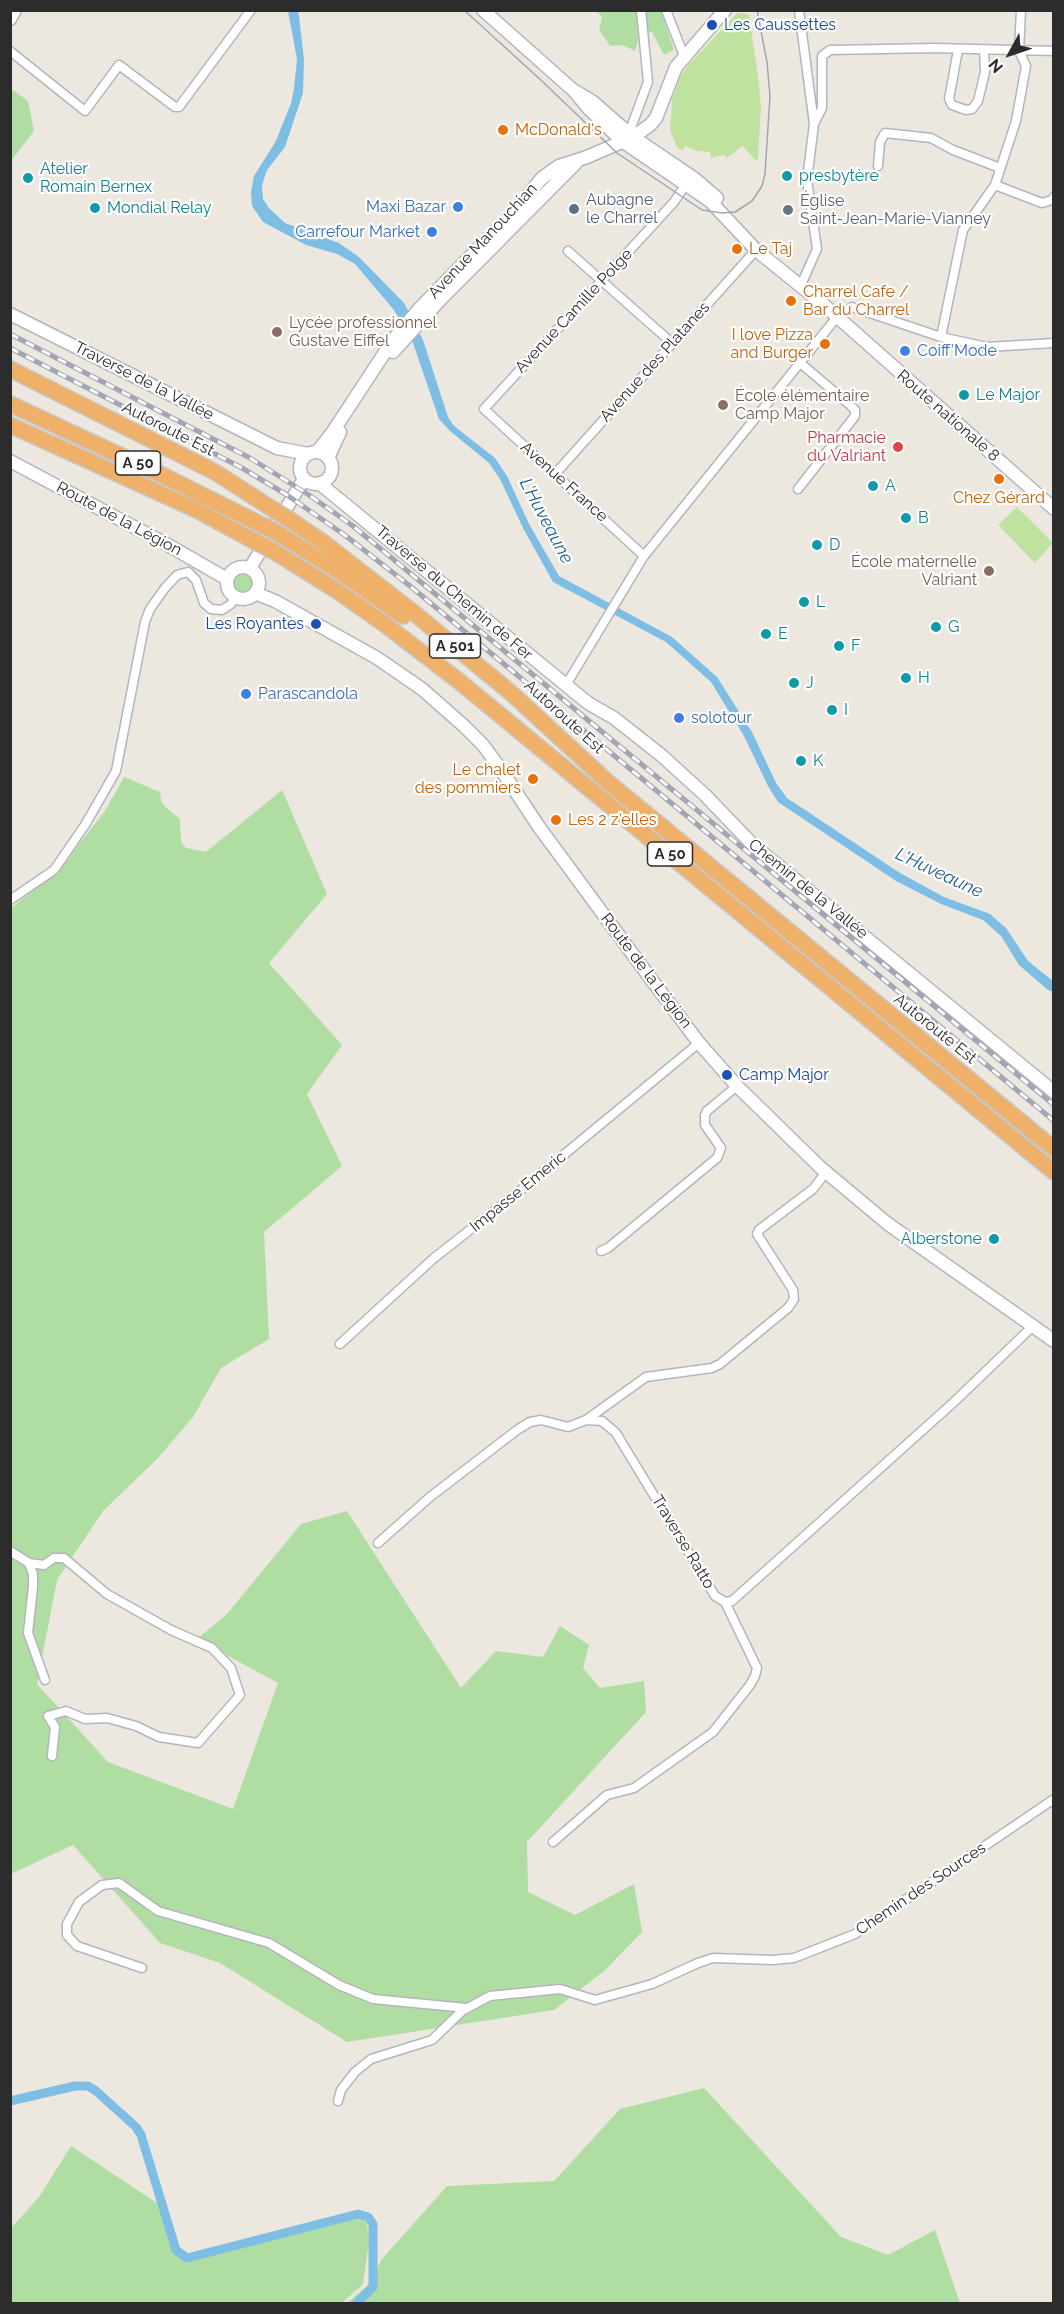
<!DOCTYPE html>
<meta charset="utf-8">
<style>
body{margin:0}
#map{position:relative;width:1064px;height:2314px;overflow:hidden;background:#ece8e0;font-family:Raleway,sans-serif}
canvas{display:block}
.frame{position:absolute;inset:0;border:12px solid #2c2c2c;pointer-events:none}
.north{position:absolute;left:980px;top:24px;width:60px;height:60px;-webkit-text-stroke:4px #fff;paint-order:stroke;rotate:230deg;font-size:16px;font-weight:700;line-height:24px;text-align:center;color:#2c2c2c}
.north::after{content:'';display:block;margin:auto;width:21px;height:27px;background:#2c2c2c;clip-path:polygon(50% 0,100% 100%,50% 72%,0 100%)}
</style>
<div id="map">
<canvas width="1064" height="2314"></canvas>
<div class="frame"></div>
<div class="north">N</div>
</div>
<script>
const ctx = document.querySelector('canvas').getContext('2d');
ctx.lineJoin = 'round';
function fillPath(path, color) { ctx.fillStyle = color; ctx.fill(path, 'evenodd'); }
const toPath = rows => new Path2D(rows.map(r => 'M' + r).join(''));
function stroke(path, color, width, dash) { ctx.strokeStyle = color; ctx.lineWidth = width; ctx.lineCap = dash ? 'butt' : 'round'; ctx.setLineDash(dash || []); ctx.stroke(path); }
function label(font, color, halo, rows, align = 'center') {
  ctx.font = font + ' Raleway,sans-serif'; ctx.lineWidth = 4.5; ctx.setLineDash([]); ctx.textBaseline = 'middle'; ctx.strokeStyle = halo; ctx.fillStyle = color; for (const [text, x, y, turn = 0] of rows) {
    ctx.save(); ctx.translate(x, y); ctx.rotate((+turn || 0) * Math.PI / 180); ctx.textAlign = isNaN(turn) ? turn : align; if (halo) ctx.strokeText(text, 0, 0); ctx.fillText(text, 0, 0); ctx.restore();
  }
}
const green = toPath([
 [596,11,661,11,674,50,664,55,652,32,640,34,635,51,623,45,610,46,599,30,602,17],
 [10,88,28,101,34,131,11,161],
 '231 583a11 11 0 1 1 22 0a11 11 0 1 1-22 0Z',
 [124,777,160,792,161,801,165,807,180,819,181,842,186,848,206,852,282,790,327,894,269,963,342,1045,307,1094,342,1166,264,1232,269,1339,221,1368,193,1417,157,1459,103,1511,57,1580,37,1684,108,1762,233,1809,278,1683,197,1639,227,1614,301,1524,347,1511,461,1688,496,1651,543,1657,560,1626,589,1645,583,1668,600,1688,644,1681,646,1712,527,1842,528,1892,575,1915,634,1884,642,1932,605,1970,554,2010,347,2042,220,1963,160,1943,73,1845,11,1874,11,908,58,871,105,811],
 [704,2088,841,2237,888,2255,935,2230,960,2303,347,2303,368,2285,382,2259,447,2186,554,2181,620,2109],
 [71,2146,157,2203,174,2251,187,2261,359,2217,367,2223,369,2242,363,2284,342,2303,11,2303,11,2228,39,2197]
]);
const pitch = toPath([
 [737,13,749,14,758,77,761,106,758,159,756,161,743,146,727,158,724,155,711,158,710,152,697,151,685,146,682,151,677,147,670,131,672,100,680,77,686,68],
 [1017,507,1053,543,1035,563,998,525]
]);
const water = toPath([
 [288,11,298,11,299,16,304,60,303,93,285,147,267,170,262,185,263,199,269,208,285,223,339,243,359,257,404,303,423,340,448,417,454,426,495,458,507,476,529,524,559,576,672,637,717,677,752,732,776,783,787,798,900,873,944,897,990,914,1006,928,1028,961,1053,981,1053,992,1048,990,1019,965,1001,936,983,920,941,904,896,881,778,802,768,786,744,736,711,682,666,642,553,582,523,528,500,479,489,463,450,431,439,419,413,343,394,310,355,264,337,254,306,245,263,222,252,206,251,192,254,176,276,141,291,103,294,89,297,59]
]);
const canal = toPath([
 [10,2101,75,2086,88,2086,96,2091,136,2127,141,2135,176,2250,187,2258,358,2214,368,2217,373,2224,373,2287,356,2304]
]);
const street = toPath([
 [666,10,684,56],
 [799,10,814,124,807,180,817,249,801,285],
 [958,50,949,99,952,105,966,110,972,109,978,101,985,72,984,50],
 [10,51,85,111,119,65,175,107,179,107,251,10],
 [814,124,822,108,822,56,830,50,935,48,1054,51],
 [629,133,648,82,641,10],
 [878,166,880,142,885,133,931,138,953,150,1000,168],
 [995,185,1042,203,1052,200,1054,197],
 [568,251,672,343],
 [941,337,963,230,995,185,1016,121,1026,66,1019,51,1021,10],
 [555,474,756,250],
 [798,489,855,416,855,410,850,405,799,362],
 [644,556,484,409,674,202,686,184],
 [566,685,644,556,837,317,852,307,941,337,987,347,1054,343],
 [10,900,54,870,85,825,116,771,145,622,150,609,165,588,177,575,188,572,196,580,204,603,211,609,222,610,231,604,236,597],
 [601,1251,608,1248,717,1158,721,1148,705,1125,705,1115,707,1111,737,1086],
 [340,1344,434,1258,526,1186,699,1043],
 [586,1420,646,1377,712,1368,720,1364,788,1308,794,1299,793,1290,757,1234,759,1230,813,1189,826,1172],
 [378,1543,430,1497,517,1430,530,1422,541,1420,568,1427,586,1420,602,1421,616,1433,715,1596,725,1602,732,1601,954,1402,1032,1327],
 [10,1551,29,1563,44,1565,54,1558,64,1558,107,1594,171,1630,212,1648,231,1668,240,1695,198,1743,159,1737,136,1726,107,1718,85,1719,66,1711,48,1716,55,1727,52,1756],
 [29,1563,33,1574,33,1587,28,1633,45,1680],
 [553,1842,607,1795,634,1788,713,1732,750,1685,755,1676,757,1668,725,1602],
 [142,1968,77,1946,67,1935,67,1924,79,1902,102,1885,119,1883,158,1911,269,1943,339,1985,373,1999,466,2008],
 [338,2101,341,2090,355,2072,371,2059,432,2040,462,2011,490,1996,560,1989,595,2000,652,1984,698,1963,713,1958,773,1960,794,1958,855,1934,1054,1799]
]);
const secondary = toPath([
 [483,10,573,90,593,102,633,137,695,179,717,198],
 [10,19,15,10],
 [573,90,589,109,622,141,710,201,756,250,824,305,1054,509],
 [10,314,277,448,308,454],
 [393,352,439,301,577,162],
 [317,452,332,433,393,340,419,309,512,214,542,178,559,166,587,157,633,137,650,125,656,118,676,67,725,10],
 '300 468a16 16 0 1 1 32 0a16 16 0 1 1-32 0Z',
 [328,458,340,432],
 [10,461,168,545,227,579],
 [319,483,588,703,614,718,661,755,705,795,753,845,1054,1092],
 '227 583a16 16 0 1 1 32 0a16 16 0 1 1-32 0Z',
 [250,568,304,479],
 [255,593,275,601,377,658,422,689,464,726,483,745,500,768,539,827,648,975,699,1043,737,1086,821,1168,888,1224,1054,1341]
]);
const highway = toPath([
 [10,369,215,472,274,510],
 [10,404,166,477,264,526],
 [10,425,197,510,254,541],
 [290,520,324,543,414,613,510,692,610,784,1054,1149],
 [281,535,343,574,403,616],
 [275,552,336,590,387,626,460,682,1054,1172]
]);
const tram = toPath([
 [464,10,543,82,617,153,702,210,722,213,735,212,752,201,762,186,765,174,770,96,767,62,757,10]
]);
const rail = toPath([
 [10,334,250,458,306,493,353,526,1054,1105],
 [10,348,242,468,287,495,346,536,410,586,1054,1121]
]);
const highwayBridge = toPath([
 [274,510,290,520],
 [264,526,281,535],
 [254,541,275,552]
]);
const markers = [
 [712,25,6,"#1a4fb4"],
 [503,130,6,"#e8710a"],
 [787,176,6,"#0f9aa8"],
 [28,178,6,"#0f9aa8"],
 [458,207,6,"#3f7fe0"],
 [95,208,6,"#0f9aa8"],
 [574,209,6,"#5c6f8a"],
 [788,210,6,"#6b7280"],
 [432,232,6,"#3f7fe0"],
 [737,249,6,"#e8710a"],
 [791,301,6,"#e8710a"],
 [277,332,6,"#8d6e63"],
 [825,344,6,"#e8710a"],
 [905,351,6,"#3f7fe0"],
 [964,395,6,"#0f9aa8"],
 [723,405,6,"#8d6e63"],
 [898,447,6,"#e0444e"],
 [999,479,6,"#e8710a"],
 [873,486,6,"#0f9aa8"],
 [906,518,6,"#0f9aa8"],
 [817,545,6,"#0f9aa8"],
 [989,571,6,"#8d6e63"],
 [804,602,6,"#0f9aa8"],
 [316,624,6,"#1a4fb4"],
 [936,627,6,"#0f9aa8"],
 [766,634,6,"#0f9aa8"],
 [839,646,6,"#0f9aa8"],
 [906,678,6,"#0f9aa8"],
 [794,683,6,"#0f9aa8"],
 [246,694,6,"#3f7fe0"],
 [832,710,6,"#0f9aa8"],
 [679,718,6,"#3f7fe0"],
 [801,761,6,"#0f9aa8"],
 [533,779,6,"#e8710a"],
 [556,820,6,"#e8710a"],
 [727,1075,6,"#1a4fb4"],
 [994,1239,6,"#0f9aa8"]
];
const shields = [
 [138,463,45],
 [455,646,51],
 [670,854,45]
];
const shieldNames = [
 ["A 50",138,463],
 ["A 501",455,646],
 ["A 50",670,854]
];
const transitNames = [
 ["Les Caussettes",724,25],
 ["Les Royantes",304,624,"right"],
 ["Camp Major",739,1075]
];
const foodNames = [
 ["McDonald's",515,130],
 ["Le Taj",749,249],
 ["Charrel Cafe /",803,292],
 ["Bar du Charrel",803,310],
 ["I love Pizza",813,335,"right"],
 ["and Burger",813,353,"right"],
 ["Chez Gérard",999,498,"center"],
 ["Le chalet",521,770,"right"],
 ["des pommiers",521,788,"right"],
 ["Les 2 z'elles",568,820]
];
const cultureNames = [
 ["Atelier",40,169],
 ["Romain Bernex",40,187],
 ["presbytère",799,176],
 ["Mondial Relay",107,208],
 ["Le Major",976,395],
 ["A",885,486],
 ["B",918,518],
 ["D",829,545],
 ["L",816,602],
 ["G",948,627],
 ["E",778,634],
 ["F",851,646],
 ["H",918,678],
 ["J",806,683],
 ["I",844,710],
 ["K",813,761],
 ["Alberstone",982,1239,"right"]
];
const serviceNames = [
 ["Aubagne",586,200],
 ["le Charrel",586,218]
];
const worshipNames = [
 ["Église",800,201],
 ["Saint-Jean-Marie-Vianney",800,219]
];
const shopNames = [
 ["Maxi Bazar",446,207,"right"],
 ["Carrefour Market",420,232,"right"],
 ["Coiff'Mode",917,351],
 ["Parascandola",258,694],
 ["solotour",691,718]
];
const streetNames = [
 ["Avenue Manouchian",483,241,-47],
 ["Avenue Camille Polge",574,311,-47],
 ["Avenue des Platanes",655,362,-48],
 ["Traverse de la Vallée",144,381,27],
 ["Route nationale 8",948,416,41],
 ["Autoroute Est",168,429,27],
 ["Avenue France",564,482,42],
 ["Route de la Légion",119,519,28],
 ["Traverse du Chemin de Fer",454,593,40],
 ["Autoroute Est",564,717,42],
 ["Chemin de la Vallée",808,889,39],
 ["Route de la Légion",646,971,53],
 ["Autoroute Est",935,1029,39],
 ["Impasse Emeric",518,1192,-39],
 ["Traverse Ratto",683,1542,59],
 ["Chemin des Sources",921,1889,-34]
];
const educationNames = [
 ["Lycée professionnel",289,323],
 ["Gustave Eiffel",289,341],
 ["École élémentaire",735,396],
 ["Camp Major",735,414],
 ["École maternelle",977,562,"right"],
 ["Valriant",977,580,"right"]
];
const healthNames = [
 ["Pharmacie",886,438],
 ["du Valriant",886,456]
];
const waterNames = [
 ["L'Huveaune",546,521,62],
 ["L'Huveaune",939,873,25]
];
fillPath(green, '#b0dda2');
fillPath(pitch, '#bfe39f');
fillPath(water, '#7ebee4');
stroke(canal, '#7ebee4', 9);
stroke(street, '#b3b5be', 11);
stroke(secondary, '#b3b5be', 15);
stroke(highway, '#c8c8c8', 18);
stroke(street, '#fff', 8);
stroke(secondary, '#fff', 12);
stroke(highway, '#efb169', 15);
stroke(tram, '#a3a4b4', 1.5);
stroke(rail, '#a3a4b4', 5);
stroke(rail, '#fff', 3, [9]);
stroke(highwayBridge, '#c8c8c8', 18, []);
stroke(highwayBridge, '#efb169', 15);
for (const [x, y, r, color] of markers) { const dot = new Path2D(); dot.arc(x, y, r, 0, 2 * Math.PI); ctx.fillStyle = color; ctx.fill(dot); stroke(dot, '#fff', 2); }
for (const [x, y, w] of shields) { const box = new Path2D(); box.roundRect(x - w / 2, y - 12, w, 24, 4.5); ctx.fillStyle = '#fff'; ctx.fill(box); stroke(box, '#2c2c2c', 1.5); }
label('bold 15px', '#2c2c2c', null, shieldNames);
label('16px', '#164399', '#fff', transitNames, 'left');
label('16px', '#c56008', '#fff', foodNames, 'left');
label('16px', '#0d838f', '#fff', cultureNames, 'left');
label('16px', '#4e5e75', '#fff', serviceNames, 'left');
label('16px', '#5b616d', '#fff', worshipNames, 'left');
label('16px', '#366cbe', '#fff', shopNames, 'left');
label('16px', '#2c2c2c', '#fff', streetNames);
label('16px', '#785e54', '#fff', educationNames, 'left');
label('16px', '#be3a42', '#fff', healthNames, 'right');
label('italic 18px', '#1b5d92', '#fff', waterNames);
</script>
